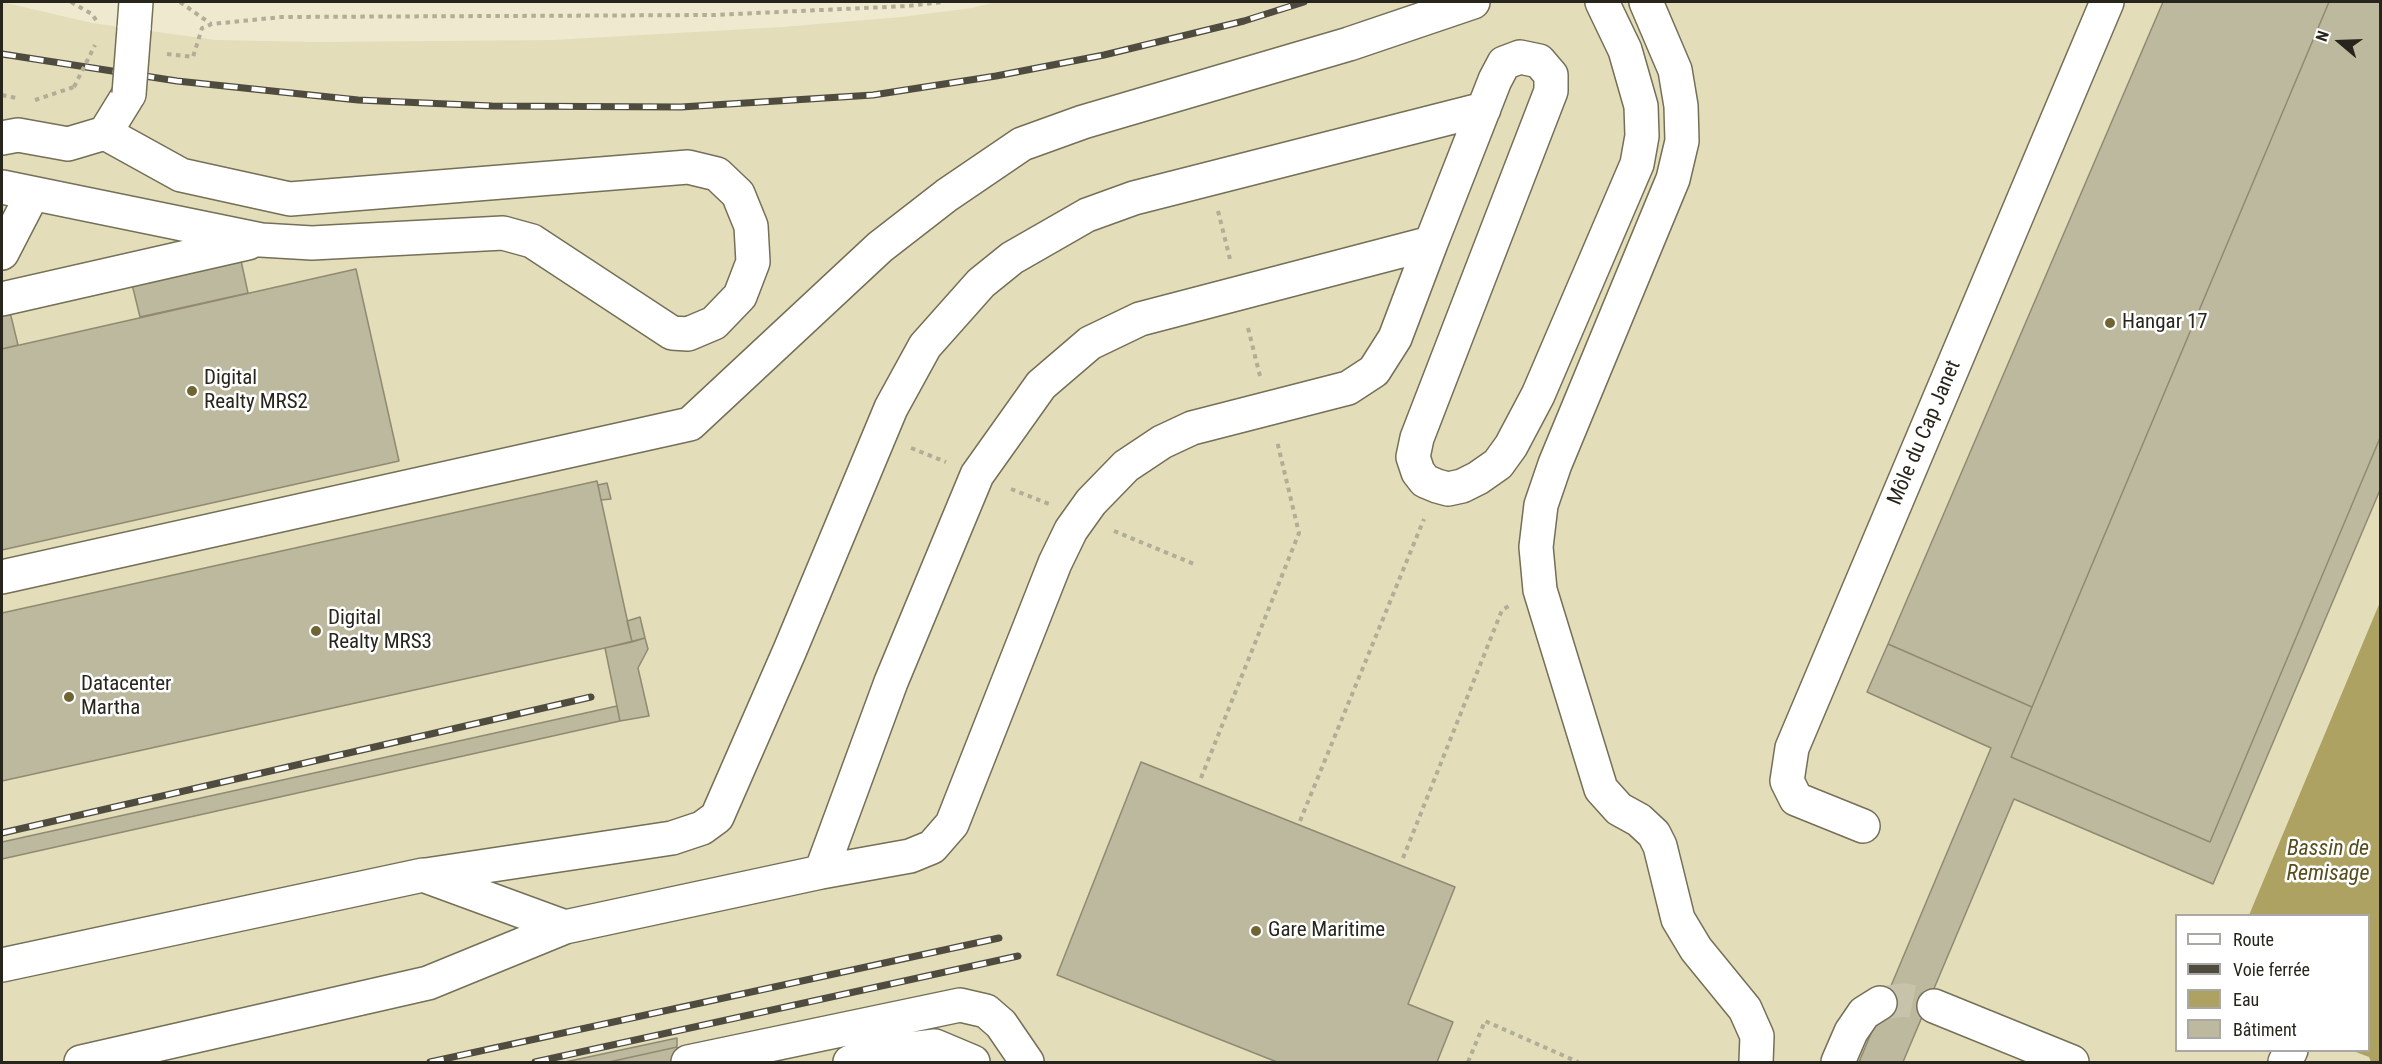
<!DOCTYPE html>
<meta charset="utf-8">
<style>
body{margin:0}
#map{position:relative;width:2382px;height:1064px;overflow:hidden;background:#efeacf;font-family:"Roboto Condensed",sans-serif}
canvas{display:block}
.frame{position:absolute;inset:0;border:3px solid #28261c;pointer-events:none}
.legend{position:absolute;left:2175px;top:914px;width:195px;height:138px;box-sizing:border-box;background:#fff;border:2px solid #a9a8a4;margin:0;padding:8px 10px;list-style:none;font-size:18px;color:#28261c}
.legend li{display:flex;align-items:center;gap:12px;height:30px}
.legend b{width:30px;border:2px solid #a9a8a4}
.north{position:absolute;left:2310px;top:12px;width:60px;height:60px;-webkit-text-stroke:4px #fff;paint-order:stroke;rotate:289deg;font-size:16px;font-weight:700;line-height:24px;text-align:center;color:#28261c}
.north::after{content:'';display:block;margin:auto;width:21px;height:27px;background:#28261c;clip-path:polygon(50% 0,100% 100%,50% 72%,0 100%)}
</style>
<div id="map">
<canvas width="2382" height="1064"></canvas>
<div class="frame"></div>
<ul class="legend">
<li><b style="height:8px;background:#fff"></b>Route</li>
<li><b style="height:8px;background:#4f4c3f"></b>Voie ferrée</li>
<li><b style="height:16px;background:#ada262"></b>Eau</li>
<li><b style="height:16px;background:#bdb99e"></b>Bâtiment</li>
</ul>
<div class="north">N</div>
</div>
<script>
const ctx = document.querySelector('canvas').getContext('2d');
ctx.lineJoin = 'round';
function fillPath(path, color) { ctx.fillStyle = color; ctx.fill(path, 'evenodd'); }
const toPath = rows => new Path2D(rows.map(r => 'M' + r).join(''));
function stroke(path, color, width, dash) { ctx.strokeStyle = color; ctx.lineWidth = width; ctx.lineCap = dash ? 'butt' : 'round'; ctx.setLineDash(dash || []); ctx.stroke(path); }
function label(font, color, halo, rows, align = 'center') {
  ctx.font = font + ' "Roboto Condensed",sans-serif'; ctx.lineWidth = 5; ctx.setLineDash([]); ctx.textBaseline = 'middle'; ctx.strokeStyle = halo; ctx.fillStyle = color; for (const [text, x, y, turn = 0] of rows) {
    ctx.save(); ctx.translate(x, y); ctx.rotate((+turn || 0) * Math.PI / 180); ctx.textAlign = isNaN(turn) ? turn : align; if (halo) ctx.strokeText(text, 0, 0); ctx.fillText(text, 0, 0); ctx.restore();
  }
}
const built = toPath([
 [2,2,92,23,216,40,315,42,553,40,783,27,901,17,972,8,996,2,2380,2,2380,602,2249,915,2176,916,2176,1050,2353,1051,2369,1057,2371,1062,2,1062]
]);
const water = toPath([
 [2380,602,2380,1062,2371,1062,2369,1057,2353,1051,2368,1050,2368,916,2249,915]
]);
const building = toPath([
 [2163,2,2329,2,2032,707,1888,644,2163,2],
 [2329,2,2380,2,2380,438,2210,842,2011,757,2329,2],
 [240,256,248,293,140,317,131,280,240,256],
 [356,269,399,461,2,550,2,349,356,269],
 [9,308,18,345,2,349,2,310,9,308],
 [2380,438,2380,490,2213,884,2014,799,1903,1062,1859,1062,1991,748,1867,692,1888,644,2032,707,2011,757,2210,842,2380,438],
 [597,481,632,642,2,781,2,613,597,481],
 [607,483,611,499,601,500,598,485,607,483],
 [640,617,645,638,632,642,627,621,640,617],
 [645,638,648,649,638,668,649,716,620,721,605,648,645,638],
 [617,706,620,721,2,859,2,842,617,706],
 [1141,762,1455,887,1408,1004,1453,1022,1437,1062,1277,1062,1057,975,1141,762],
 [677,1038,677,1047,609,1062,565,1062,677,1038],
 [677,1047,680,1062,609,1062,677,1047]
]);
const minorTunnel = toPath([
 [1880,1003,1905,1000,1934,1006]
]);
const path = toPath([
 [71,2,92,14,98,23],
 [180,2,211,24],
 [167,54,193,57,202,28,212,24,282,17,714,15,908,6,943,2],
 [2,95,16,98],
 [35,100,74,87],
 [1218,211,1230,259],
 [1248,328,1260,376],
 [911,448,946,462],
 [1011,489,1049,504],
 [1114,531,1194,564],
 [1201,778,1299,533,1277,441],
 [1300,821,1424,519],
 [1403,858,1502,610,1509,606],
 [1468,1062,1485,1021,1578,1062]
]);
const minor = toPath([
 [1646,2,1675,70,1681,106,1682,141,1673,179,1555,464,1541,505,1536,547,1540,590,1601,789,1619,809,1639,820,1654,834,1660,846,1678,919,1696,949,1745,1009,1757,1036,1756,1062],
 [134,29,136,2],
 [2,138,18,135,68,144,105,133,129,94],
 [2,187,261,240,312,243,503,233,532,241,672,333,688,334,714,323,740,296,753,262,751,226,738,194,717,174,688,167,290,199,181,175,105,133],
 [2,253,32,195],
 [2,299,248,243],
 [2,577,690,424,880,247,947,195,1022,144,1083,122,1349,44,1473,2],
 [1863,826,1796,799,1787,781,1792,748,2107,2],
 [821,872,910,856,932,847,952,824,1055,563,1071,530,1091,502,1126,466,1162,442,1192,428,1348,388,1374,371,1395,338,1431,243],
 [426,875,672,838,702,828,717,817,790,650,891,408,925,346,981,283,1012,258,1087,215,1134,198,1484,109],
 [2,965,423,875,565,927,821,872,891,682,977,475,1041,385,1090,343,1140,319,1431,243,1495,80,1504,63,1520,57,1539,61,1551,75,1551,91,1417,438,1413,457,1418,472,1425,481,1437,486,1448,489,1462,486,1478,478,1498,464,1511,446,1538,395,1637,164,1642,136,1641,106,1625,50,1602,2],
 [1934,1006,2072,1062],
 [81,1062,428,983,565,927],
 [688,1062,960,1005,986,1011,1001,1024,1027,1062],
 [850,1062,875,1053,935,1046,973,1062],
 [1838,1062,1851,1032,1864,1013,1880,1003],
 [2285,1062,2291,1050]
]);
const rail = toPath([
 [2,54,177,81,358,100,492,106,681,107,873,95,996,76,1104,55,1244,21,1304,2],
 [2,833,591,697],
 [430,1062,999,938],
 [535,1062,1018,956]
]);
const pathBridge = toPath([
 [74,87,95,45]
]);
const minorBridge = toPath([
 [129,94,134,29]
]);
const markers = [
 [2110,323,6,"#6f6532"],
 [192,391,6,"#6f6532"],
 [316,631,6,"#6f6532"],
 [69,697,6,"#6f6532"],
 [1256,931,6,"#6f6532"]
];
const poiNames = [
 ["Hangar 17",2122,323],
 ["Digital",204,379],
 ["Realty MRS2",204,403],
 ["Digital",328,619],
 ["Realty MRS3",328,643],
 ["Datacenter",81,685],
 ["Martha",81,709],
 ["Gare Maritime",1268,931]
];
const streetNames = [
 ["Môle du Cap Janet",1925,433,-67]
];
const waterNames = [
 ["Bassin de",2328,849],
 ["Remisage",2328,874]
];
fillPath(built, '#e3ddba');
fillPath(water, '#ada262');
fillPath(building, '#bdb99e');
stroke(building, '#8f8a71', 1.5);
stroke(minorTunnel, '#c7c3ab', 33, [33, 16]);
stroke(minor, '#746f57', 36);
stroke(path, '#b1ad97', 4, [4.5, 4.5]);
stroke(minor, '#fff', 33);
stroke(rail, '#4f4c3f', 7);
stroke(rail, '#fff', 4.5, [14]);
stroke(minorBridge, '#746f57', 36, []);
stroke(pathBridge, '#b1ad97', 4, [4.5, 4.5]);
stroke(minorBridge, '#fff', 33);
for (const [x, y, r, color] of markers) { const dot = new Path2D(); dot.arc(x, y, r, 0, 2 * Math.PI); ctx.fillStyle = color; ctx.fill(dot); stroke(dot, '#fff', 2); }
label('21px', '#28261c', '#fff', poiNames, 'left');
label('21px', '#28261c', '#fff', streetNames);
label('italic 22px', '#574e1d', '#fff', waterNames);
</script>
